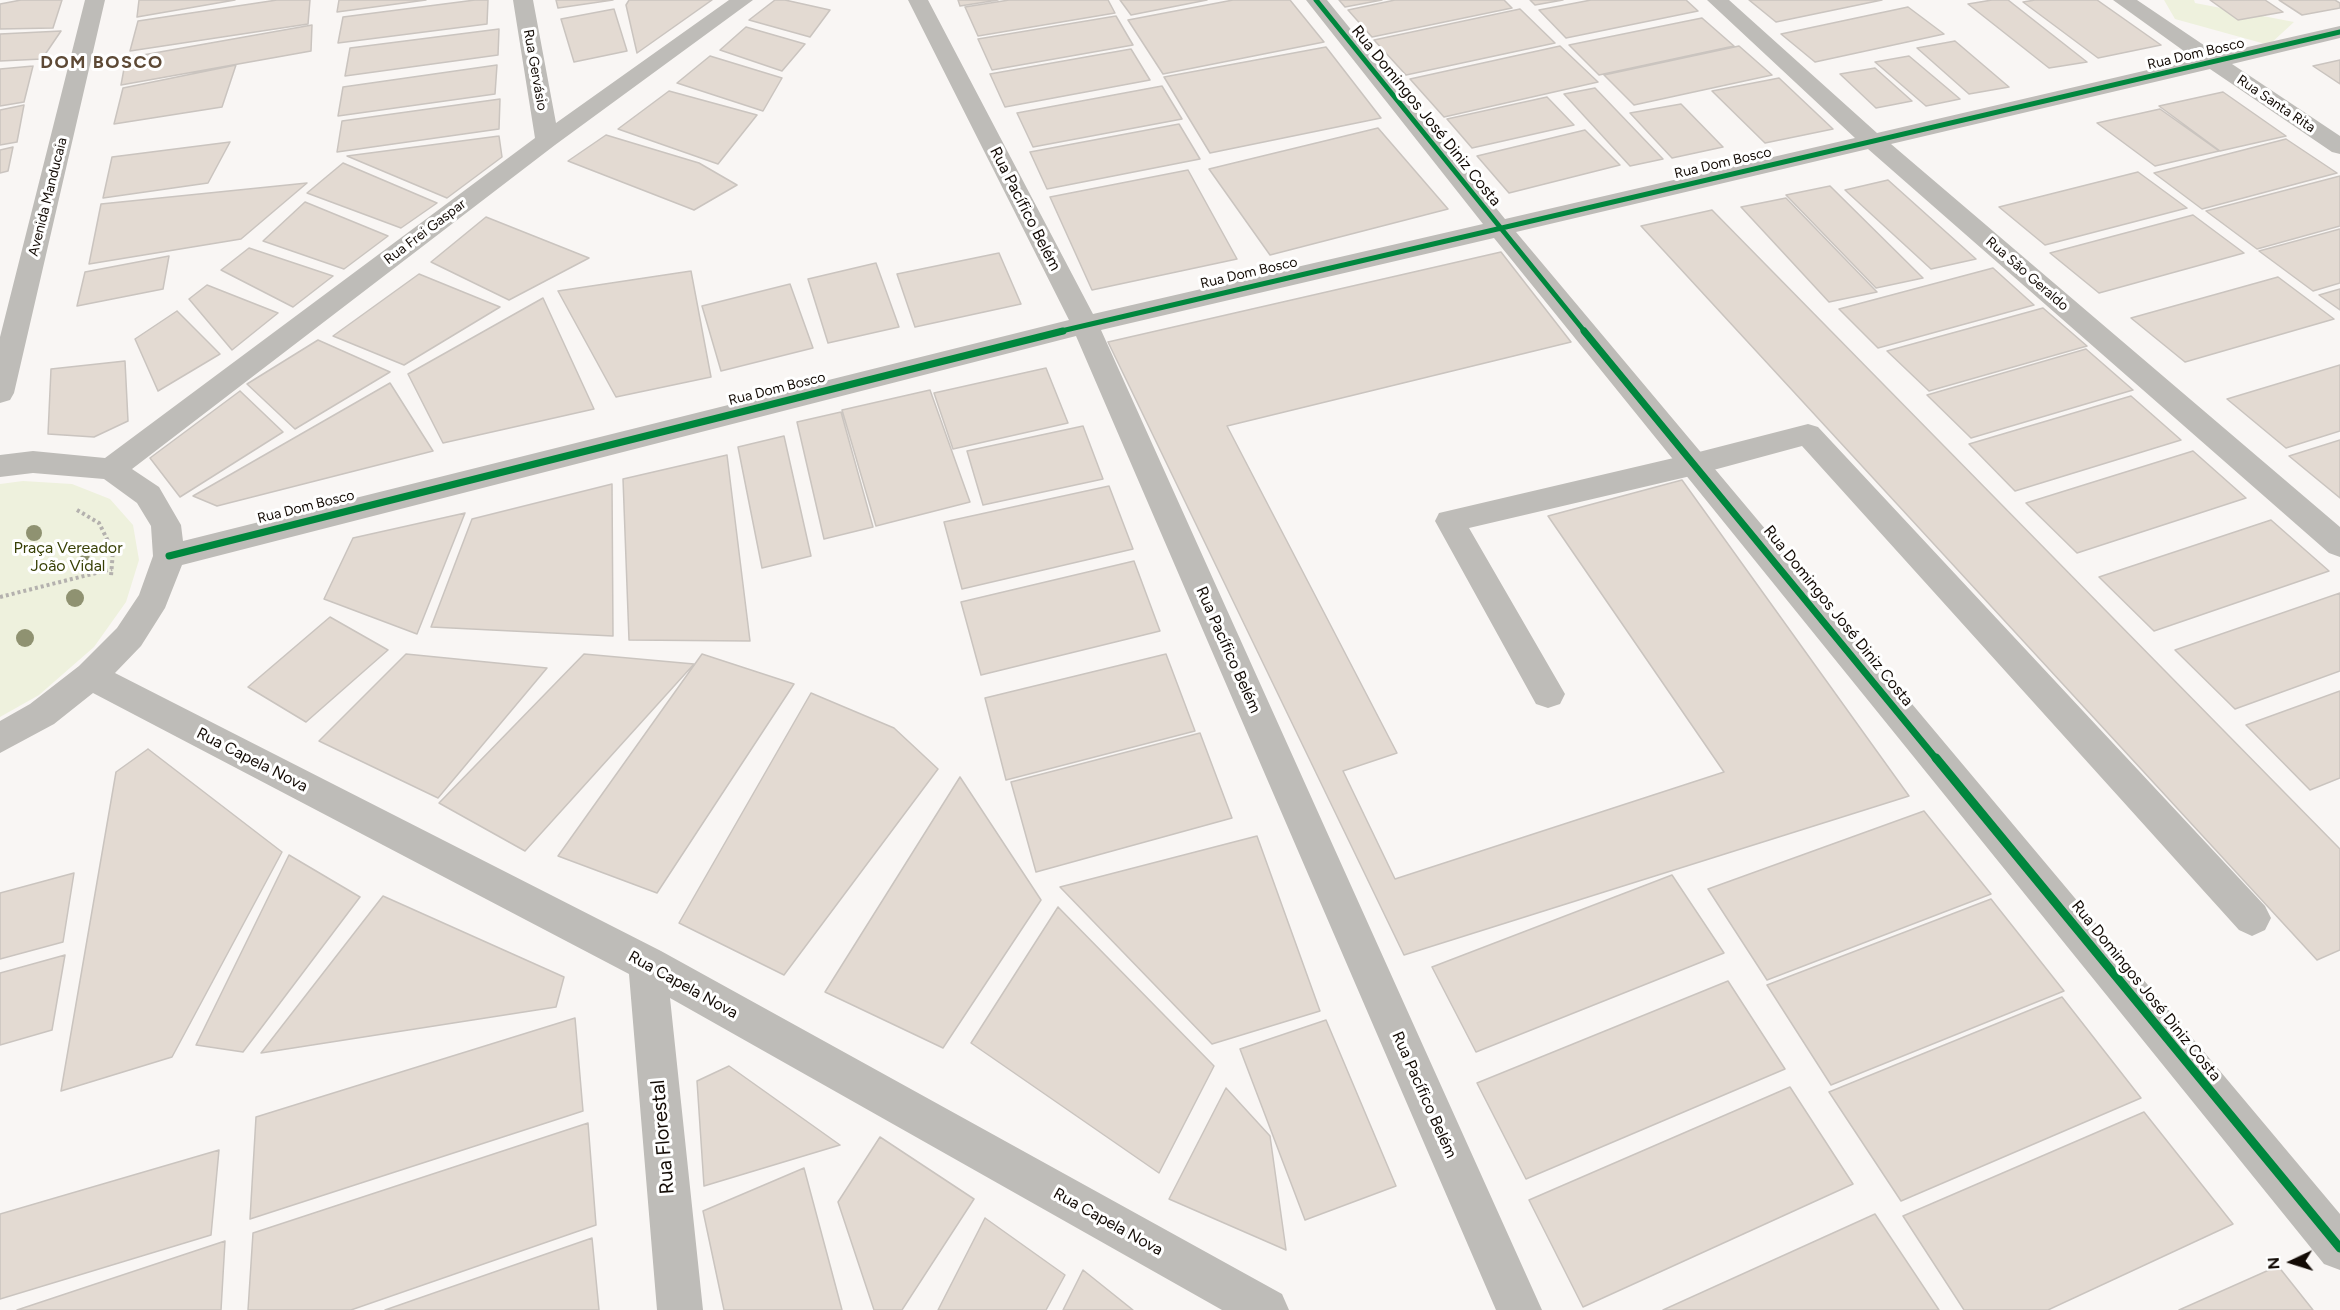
<!DOCTYPE html>
<meta charset="utf-8">
<style>
body{margin:0}
#map{position:relative;width:2340px;height:1310px;overflow:hidden;background:#f9f6f4;font-family:Figtree,sans-serif}
canvas{display:block}
.north{position:absolute;left:2262px;top:1232px;width:60px;height:60px;-webkit-text-stroke:4px #fff;paint-order:stroke;rotate:266deg;font-size:16px;font-weight:700;line-height:24px;text-align:center;color:#130b05}
.north::after{content:'';display:block;margin:auto;width:21px;height:27px;background:#130b05;clip-path:polygon(50% 0,100% 100%,50% 72%,0 100%)}
</style>
<div id="map">
<canvas width="2340" height="1310"></canvas>
<div class="north">N</div>
</div>
<script>
const ctx = document.querySelector('canvas').getContext('2d');
ctx.lineJoin = 'round';
function fillPath(path, color) { ctx.fillStyle = color; ctx.fill(path, 'evenodd'); }
const toPath = rows => new Path2D(rows.map(r => 'M' + r).join(''));
function stroke(path, color, width, dash) { ctx.strokeStyle = color; ctx.lineWidth = width; ctx.lineCap = dash ? 'butt' : 'round'; ctx.setLineDash(dash || []); ctx.stroke(path); }
function label(font, color, halo, rows, align = 'center') {
  ctx.font = font + ' Figtree,sans-serif'; ctx.lineWidth = 6; ctx.setLineDash([]); ctx.textBaseline = 'middle'; ctx.strokeStyle = halo; ctx.fillStyle = color; for (const [text, x, y, turn = 0] of rows) {
    ctx.save(); ctx.translate(x, y); ctx.rotate((+turn || 0) * Math.PI / 180); ctx.textAlign = isNaN(turn) ? turn : align; if (halo) ctx.strokeText(text, 0, 0); ctx.fillText(text, 0, 0); ctx.restore();
  }
}
const green = toPath([
 [2164,0,2194,0,2195,3,2294,22,2269,45,2175,19],
 [23,481,72,484,110,499,133,525,139,560,126,602,94,647,39,695,0,717,0,484]
]);
const building = toPath([
 [21,0,62,0,53,28,0,29,0,4,21,0],
 [139,0,235,0,137,17,139,0],
 [277,0,310,0,308,24,130,51,138,21,277,0],
 [339,0,426,0,337,12,339,0],
 [475,0,488,0,487,24,338,43,343,17,475,0],
 [556,0,613,0,558,8,556,0],
 [629,0,712,0,637,53,626,5,629,0],
 [775,0,785,0,830,10,810,37,749,20,775,0],
 [958,0,998,0,960,6,958,0],
 [1009,0,1108,0,1115,13,978,36,965,7,1009,0],
 [1120,0,1207,0,1131,15,1120,0],
 [1233,0,1290,0,1324,42,1163,74,1128,20,1233,0],
 [1339,0,1382,0,1345,7,1339,0],
 [1395,0,1504,0,1512,8,1372,37,1348,10,1395,0],
 [1530,0,1563,0,1535,5,1530,0],
 [1591,0,1686,0,1698,11,1566,38,1539,10,1591,0],
 [1749,0,1882,0,1776,22,1749,0],
 [1992,0,2008,0,2087,62,2049,68,1968,4,1992,0],
 [2035,0,2097,0,2161,45,2098,58,2023,2,2035,0],
 [2210,0,2265,0,2283,12,2238,20,2210,0],
 [2279,0,2335,0,2340,3,2340,8,2302,15,2279,0],
 [1908,7,1944,34,1815,62,1781,34,1908,7],
 [614,9,627,51,574,62,561,19,614,9],
 [1520,9,1555,43,1406,75,1374,40,1520,9],
 [1116,16,1133,45,992,70,978,39,1116,16],
 [1702,18,1734,46,1599,75,1569,45,1702,18],
 [312,25,311,51,121,85,126,58,312,25],
 [746,27,805,44,782,71,720,50,746,27],
 [499,29,498,55,345,76,350,48,499,29],
 [61,31,42,59,0,61,0,34,61,31],
 [1955,41,2009,87,1969,94,1917,48,1955,41],
 [1560,46,1598,82,1444,117,1410,79,1560,46],
 [1739,46,1772,75,1634,105,1604,75,1739,46],
 [1326,47,1381,118,1210,153,1164,77,1326,47],
 [1131,49,1150,80,1005,107,990,74,1131,49],
 [710,56,782,78,763,111,677,83,710,56],
 [1909,56,1960,99,1926,106,1875,62,1909,56],
 [2340,60,2340,84,2313,66,2340,60],
 [236,65,222,107,114,124,123,88,236,65],
 [497,65,495,94,338,116,343,87,497,65],
 [33,66,24,102,0,106,0,69,33,66],
 [1875,68,1912,101,1876,108,1840,74,1875,68],
 [1779,78,1833,129,1765,143,1712,91,1779,78],
 [1162,86,1182,119,1033,147,1017,113,1162,86],
 [1595,88,1663,159,1630,166,1564,94,1595,88],
 [669,91,757,115,718,164,618,129,669,91],
 [2223,92,2286,136,2220,151,2159,106,2223,92],
 [1547,97,1574,125,1472,148,1447,119,1547,97],
 [500,99,499,129,337,152,342,121,500,99],
 [1681,104,1723,147,1672,158,1630,113,1681,104],
 [24,105,17,142,0,145,0,110,24,105],
 [2160,109,2219,151,2155,166,2097,123,2160,109],
 [1179,124,1200,159,1047,189,1030,152,1179,124],
 [1378,128,1448,209,1270,255,1209,169,1378,128],
 [1585,130,1620,165,1509,193,1477,156,1585,130],
 [606,135,699,163,737,185,694,210,568,161,606,135],
 [499,136,502,157,447,198,347,156,499,136],
 [2286,139,2337,173,2202,209,2154,173,2286,139],
 [230,142,208,183,103,198,112,157,230,142],
 [13,147,8,171,0,173,0,150,13,147],
 [343,163,437,203,401,228,307,193,343,163],
 [1188,170,1237,259,1092,290,1050,197,1188,170],
 [2138,172,2187,208,2045,245,1999,207,2138,172],
 [2340,176,2340,226,2257,249,2206,211,2340,176],
 [1888,180,1976,259,1931,269,1845,190,1888,180],
 [307,183,241,239,89,264,101,204,307,183],
 [1830,186,1923,278,1876,288,1786,195,1830,186],
 [1786,198,1877,292,1829,302,1741,207,1786,198],
 [305,202,388,236,344,269,263,241,305,202],
 [1712,210,2340,849,2340,950,2317,960,1641,226,1712,210],
 [2193,215,2244,253,2099,293,2050,253,2193,215],
 [486,217,589,258,509,300,431,262,486,217],
 [2340,229,2340,283,2313,291,2259,251,2340,229],
 [249,248,333,276,293,307,221,270,249,248],
 [1501,252,1571,342,1227,426,1397,753,1343,771,1395,879,1724,772,1548,516,1682,480,1909,796,1404,955,1108,342,1501,252],
 [999,253,1021,304,915,327,897,274,999,253],
 [169,256,163,289,77,306,85,272,169,256],
 [876,263,899,327,828,343,808,279,876,263],
 [1993,268,2034,305,1878,348,1839,309,1993,268],
 [691,271,711,377,616,397,558,291,691,271],
 [419,274,500,307,404,365,333,336,419,274],
 [2278,277,2334,319,2185,362,2131,318,2278,277],
 [790,284,813,348,721,371,702,306,790,284],
 [207,285,278,313,232,350,189,299,207,285],
 [2340,289,2340,310,2319,295,2340,289],
 [543,298,594,409,443,443,408,374,543,298],
 [2043,308,2087,346,1929,391,1887,351,2043,308],
 [177,311,220,354,158,391,135,339,177,311],
 [318,340,390,372,295,429,247,384,318,340],
 [2086,349,2133,390,1971,438,1927,395,2086,349],
 [125,361,128,421,94,437,48,434,51,369,125,361],
 [2340,365,2340,431,2286,448,2227,399,2340,365],
 [1046,368,1068,423,953,449,934,393,1046,368],
 [390,383,433,451,217,506,193,496,390,383],
 [930,390,970,502,876,526,842,410,930,390],
 [240,391,283,432,180,497,150,458,240,391],
 [2131,396,2181,440,2015,491,1969,444,2131,396],
 [841,412,873,527,824,539,797,422,841,412],
 [1083,426,1103,479,983,505,967,451,1083,426],
 [784,436,811,556,762,568,738,447,784,436],
 [2340,440,2340,498,2289,456,2340,440],
 [2193,451,2246,498,2077,553,2026,503,2193,451],
 [727,455,750,641,629,640,623,479,727,455],
 [612,484,613,636,431,627,472,519,612,484],
 [1109,486,1133,549,962,589,944,522,1109,486],
 [465,513,417,634,324,599,353,538,465,513],
 [2271,520,2329,571,2154,631,2099,577,2271,520],
 [1134,561,1160,631,981,675,961,602,1134,561],
 [2340,593,2340,671,2235,709,2175,650,2340,593],
 [330,617,388,650,306,722,248,687,330,617],
 [406,654,547,668,438,798,319,741,406,654],
 [584,654,694,664,525,851,439,803,584,654],
 [702,654,794,684,657,893,558,856,702,654],
 [1166,654,1195,731,1006,780,985,698,1166,654],
 [2340,691,2340,778,2310,790,2246,725,2340,691],
 [811,693,894,728,938,769,784,975,679,923,811,693],
 [1200,733,1232,818,1036,872,1011,782,1200,733],
 [148,749,282,852,172,1057,61,1091,116,772,148,749],
 [960,777,1041,900,943,1048,825,992,960,777],
 [1924,811,1991,894,1767,980,1708,889,1924,811],
 [1257,836,1320,1011,1212,1044,1060,887,1257,836],
 [289,855,360,897,243,1052,196,1045,289,855],
 [74,873,63,942,0,959,0,893,74,873],
 [1672,875,1724,953,1476,1052,1432,967,1672,875],
 [383,896,564,977,556,1007,261,1053,383,896],
 [1991,899,2064,991,1831,1085,1767,985,1991,899],
 [1058,907,1214,1066,1159,1173,971,1043,1058,907],
 [65,955,52,1030,0,1045,0,973,65,955],
 [1728,981,1785,1069,1526,1179,1477,1083,1728,981],
 [2062,997,2141,1098,1901,1201,1829,1092,2062,997],
 [575,1018,583,1111,250,1219,256,1117,575,1018],
 [1326,1020,1396,1186,1305,1220,1240,1049,1326,1020],
 [729,1066,840,1145,704,1186,697,1081,729,1066],
 [1790,1087,1853,1184,1583,1307,1529,1200,1790,1087],
 [1226,1088,1270,1136,1286,1250,1169,1199,1226,1088],
 [2144,1112,2233,1224,2048,1310,1964,1310,1903,1216,2144,1112],
 [588,1123,596,1225,351,1310,248,1310,253,1233,588,1123],
 [880,1137,974,1199,902,1310,874,1310,838,1202,880,1137],
 [219,1150,211,1235,0,1299,0,1214,219,1150],
 [804,1168,842,1310,724,1310,703,1211,804,1168],
 [1875,1214,1939,1310,1663,1310,1875,1214],
 [985,1218,1065,1275,1046,1310,938,1310,985,1218],
 [592,1238,599,1310,385,1310,592,1238],
 [225,1241,221,1310,17,1310,225,1241],
 [2278,1266,2313,1310,2179,1310,2278,1266],
 [1083,1270,1133,1310,1063,1310,1083,1270]
]);
const path = toPath([
 [77,510,99,523,113,551,111,576],
 [0,597,112,569]
]);
const service = toPath([
 [1808,424,1818,427,2265,906,2271,918,2265,930,2252,936,2239,930,1802,446,1695,475,1469,528,1565,694,1560,704,1548,708,1536,704,1435,521,1439,513,1695,453,1808,424]
]);
const minor = toPath([
 [85,0,105,0,14,393,10,400,0,403,0,337,85,0],
 [513,0,533,0,556,123,729,0,753,0,555,145,132,469,159,487,181,525,183,541,1069,320,908,0,928,0,1093,314,1483,224,1306,0,1327,0,1505,219,1855,138,1707,0,1729,0,1877,133,2195,59,2113,0,2137,0,2217,54,2340,26,2340,38,2232,64,2340,136,2340,154,2332,152,2210,69,1891,144,2340,527,2340,557,2329,553,1868,149,1516,232,2340,1214,2340,1270,2324,1264,1494,238,1101,330,1542,1310,1496,1310,1076,336,182,565,165,608,141,646,115,673,661,951,1282,1294,1289,1310,1222,1310,670,998,703,1310,657,1310,629,974,93,693,54,724,0,753,0,721,30,704,79,666,117,628,139,595,153,556,151,526,137,503,104,479,33,473,0,477,0,455,33,451,105,458,535,138,513,0]
]);
const cyclewayFar2 = toPath([
 [1316,0,1585,332],
 [1057,332,2340,32]
]);
const cyclewayFar1 = toPath([
 [1584,331,1937,760],
 [169,556,1063,331]
]);
const cycleway = toPath([
 [1936,758,2340,1248]
]);
const trees = [
 [34,533,8],
 [85,563,8],
 [75,598,9],
 [25,638,9]
];
const farStreetnames = [
 ["Rua Dom Bosco",2196,54,-13],
 ["Rua Gervásio",535,70,80],
 ["Rua Santa Rita",2276,104,34],
 ["Rua Dom Bosco",1723,163,-13],
 ["Avenida Manducaia",48,197,-76],
 ["Rua Frei Gaspar",425,232,-37],
 ["Rua Dom Bosco",1249,273,-13],
 ["Rua São Geraldo",2027,274,41],
 ["Rua Dom Bosco",777,389,-14],
 ["Rua Dom Bosco",306,507,-14]
];
const streetNames = [
 ["Rua Domingos José Diniz Costa",1426,116,51],
 ["Rua Pacífico Belém",1025,209,63],
 ["Rua Domingos José Diniz Costa",1838,616,51],
 ["Rua Pacífico Belém",1228,650,66],
 ["Rua Capela Nova",252,760,27],
 ["Rua Capela Nova",683,985,29],
 ["Rua Domingos José Diniz Costa",2146,991,51],
 ["Rua Pacífico Belém",1424,1095,66],
 ["Rua Capela Nova",1108,1222,29]
];
const parkNames = [
 ["Praça Vereador",68,548],
 ["João Vidal",68,566]
];
const farDistrictnames = [
 ["DOM BOSCO",102,63]
];
const nearStreetnames = [
 ["Rua Florestal",663,1137,-95]
];
fillPath(green, '#eef1dd');
fillPath(building, '#e3dad2');
stroke(building, '#cac4bf', 1.5);
stroke(path, '#b4b1ae', 4, [3, 3]);
fillPath(service, '#bebcb8');
fillPath(minor, '#bebcb8');
stroke(cyclewayFar2, '#00873e', 5);
stroke(cyclewayFar1, '#00873e', 7);
stroke(cycleway, '#00873e', 9);
ctx.fillStyle = '#8f9271';
for (const [x, y, r] of trees) { ctx.beginPath(); ctx.arc(x, y, r, 0, 2 * Math.PI); ctx.fill(); }
label('14px', '#130b05', '#fff', farStreetnames);
label('16px', '#130b05', '#fff', streetNames);
label('16px', '#384005', '#fff', parkNames);
ctx.letterSpacing = '1.5px';
label('bold 18px', '#5d4935', '#fff', farDistrictnames);
ctx.letterSpacing = '0px';
label('20px', '#130b05', '#fff', nearStreetnames);
</script>
